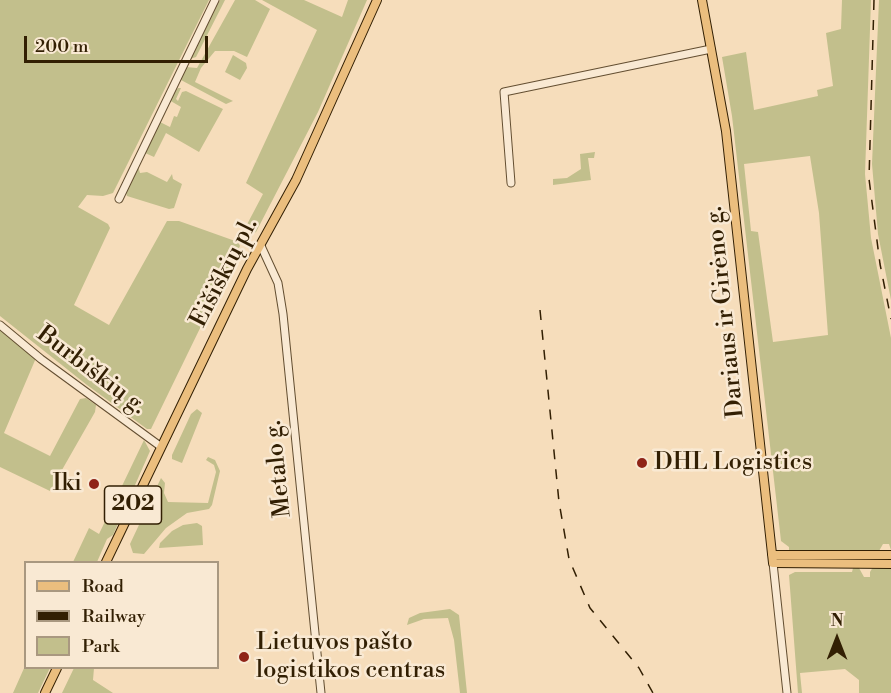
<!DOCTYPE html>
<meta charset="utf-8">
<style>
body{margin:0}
#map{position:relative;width:891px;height:693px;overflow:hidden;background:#f6ddbb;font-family:"Libre Bodoni",serif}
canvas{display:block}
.legend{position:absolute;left:24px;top:561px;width:195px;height:108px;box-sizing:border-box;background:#f9e9d3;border:2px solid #a99880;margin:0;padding:8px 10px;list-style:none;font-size:18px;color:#321f03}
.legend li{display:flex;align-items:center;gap:12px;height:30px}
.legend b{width:30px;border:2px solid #a99880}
.north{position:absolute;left:807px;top:609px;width:60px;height:60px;-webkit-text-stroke:4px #f9e9d3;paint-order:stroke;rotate:0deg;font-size:16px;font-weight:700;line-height:24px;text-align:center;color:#321f03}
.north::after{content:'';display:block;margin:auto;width:21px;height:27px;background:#321f03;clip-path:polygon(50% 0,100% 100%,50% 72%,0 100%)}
.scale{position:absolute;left:24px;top:36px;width:184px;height:27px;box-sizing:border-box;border:3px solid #321f03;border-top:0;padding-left:8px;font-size:18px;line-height:21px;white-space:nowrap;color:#321f03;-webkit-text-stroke:4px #f9e9d3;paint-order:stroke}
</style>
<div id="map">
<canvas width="891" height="693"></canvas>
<ul class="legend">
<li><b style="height:8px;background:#ebbe7e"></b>Road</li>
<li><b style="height:8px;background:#321f03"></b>Railway</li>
<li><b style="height:16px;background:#c2bf8c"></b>Park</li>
</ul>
<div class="north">N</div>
<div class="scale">200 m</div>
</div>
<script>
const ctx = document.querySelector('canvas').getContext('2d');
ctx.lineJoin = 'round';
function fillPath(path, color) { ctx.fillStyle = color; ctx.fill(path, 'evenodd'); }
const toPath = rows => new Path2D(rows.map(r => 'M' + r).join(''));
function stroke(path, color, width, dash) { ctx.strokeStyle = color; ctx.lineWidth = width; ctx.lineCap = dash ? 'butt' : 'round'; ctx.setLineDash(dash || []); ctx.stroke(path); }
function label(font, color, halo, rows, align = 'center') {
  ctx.font = font + ' "Libre Bodoni",serif'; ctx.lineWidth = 5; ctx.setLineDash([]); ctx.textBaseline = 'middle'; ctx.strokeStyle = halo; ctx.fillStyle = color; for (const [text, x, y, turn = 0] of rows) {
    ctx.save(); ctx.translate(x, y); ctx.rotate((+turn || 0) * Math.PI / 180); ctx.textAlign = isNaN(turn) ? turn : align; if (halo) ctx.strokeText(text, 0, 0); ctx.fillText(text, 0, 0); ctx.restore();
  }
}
const green = toPath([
 [0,0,209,0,113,193,103,196,87,195,78,207,108,224,110,228,74,305,109,325,167,221,179,221,238,242,240,246,151,429,147,429,87,385,0,316],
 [220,0,225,0,196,57,190,59],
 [235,0,255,0,270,9,247,57,234,51,215,51,201,68,195,82,233,101,226,104,181,80,186,67,197,68],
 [262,0,304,0,342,17,348,0,367,0,318,112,256,232,250,235,242,234,263,194,246,183,317,30],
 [842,0,871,0,865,174,871,238,891,338,891,550,889,544,883,544,879,551,789,551,789,547,781,541,780,532,732,116,722,57,746,52,754,110,818,96,817,90,833,86,826,33,841,29],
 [810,156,819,213,828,335,773,342,758,232,751,231,744,164],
 [879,0,891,0,891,300,878,234,872,164],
 [233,55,246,63,247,68,240,80,225,72],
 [178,88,181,88,176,99,178,101,182,92,186,91,223,109,199,152,166,133,154,157,143,152,158,121,170,127,174,116,177,117,181,107,169,100],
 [595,152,594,158,588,158,591,180,553,185,553,179,567,178,581,169,580,154],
 [138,166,140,173,147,172,167,182,172,174,173,179,182,184,174,208,169,209,127,196,126,193],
 [0,329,36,358,4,433,50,456,80,399,86,398,96,405,95,412,50,491,0,467],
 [197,409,202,413,182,463,172,459,172,455,191,414],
 [144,440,150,451,113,535,107,539,97,562,73,562,89,528,99,534],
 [208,457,215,460,220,471,212,505,209,509,187,513,166,528,144,554,133,553,130,544,161,478,165,483,164,493,168,502,208,503,216,472,214,465,206,460],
 [197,523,202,526,203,545,159,548,160,543,172,531,183,525],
 [873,567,891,568,891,693,859,693,859,680,845,669,800,673,802,693,798,693,789,575,795,572,852,572,853,568,859,568,864,577,870,577,870,572],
 [450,609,459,615,467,693,460,693,454,640,448,618,424,619,407,625,409,618,420,613],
 [25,666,50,668,38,693,13,693],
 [74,668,94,668,93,680,113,693,62,693]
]);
const minor = toPath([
 [511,183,504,92,711,49],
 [119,199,215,0],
 [261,246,278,283,283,314,321,693],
 [0,325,41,359,160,446],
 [773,563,787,693]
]);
const major = toPath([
 [702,0,726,131,773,563,891,564],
 [772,555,891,555],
 [106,562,247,269,296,180,377,0],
 [45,693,57,668]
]);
const rail = toPath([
 [874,0,869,179,880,264,891,319],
 [540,310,559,502,569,559,590,608,639,668,653,693]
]);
const markers = [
 [642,463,6,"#8f2418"],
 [94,484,6,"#8f2418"],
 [244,657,6,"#8f2418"]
];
const shields = [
 [133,505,57]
];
const shieldNames = [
 ["202",133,505]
];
const streetNames = [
 ["Eišiškių pl.",225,273,-63],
 ["Dariaus ir Girėno g.",726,312,-96],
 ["Burbiškių g.",91,371,37],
 ["Metalo g.",279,469,-96]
];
const poiNames = [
 ["DHL Logistics",654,463],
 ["Iki",82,484,"right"],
 ["Lietuvos pašto",256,643],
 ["logistikos centras",256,671]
];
fillPath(green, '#c2bf8c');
stroke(minor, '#634e31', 9);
stroke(major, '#321f03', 10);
stroke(minor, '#f9e9d3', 7);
stroke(major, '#ebbe7e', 8);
stroke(rail, '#321f03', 1.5, [10, 10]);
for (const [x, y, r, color] of markers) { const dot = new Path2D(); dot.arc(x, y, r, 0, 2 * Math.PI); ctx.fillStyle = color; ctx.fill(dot); stroke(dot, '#f9e9d3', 2); }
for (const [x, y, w] of shields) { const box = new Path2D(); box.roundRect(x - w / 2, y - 19, w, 38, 4.5); ctx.fillStyle = '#f9e9d3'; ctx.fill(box); stroke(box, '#321f03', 1.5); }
label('bold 22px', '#321f03', null, shieldNames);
label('24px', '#321f03', '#f9e9d3', streetNames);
label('24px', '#321f03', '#f9e9d3', poiNames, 'left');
</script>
